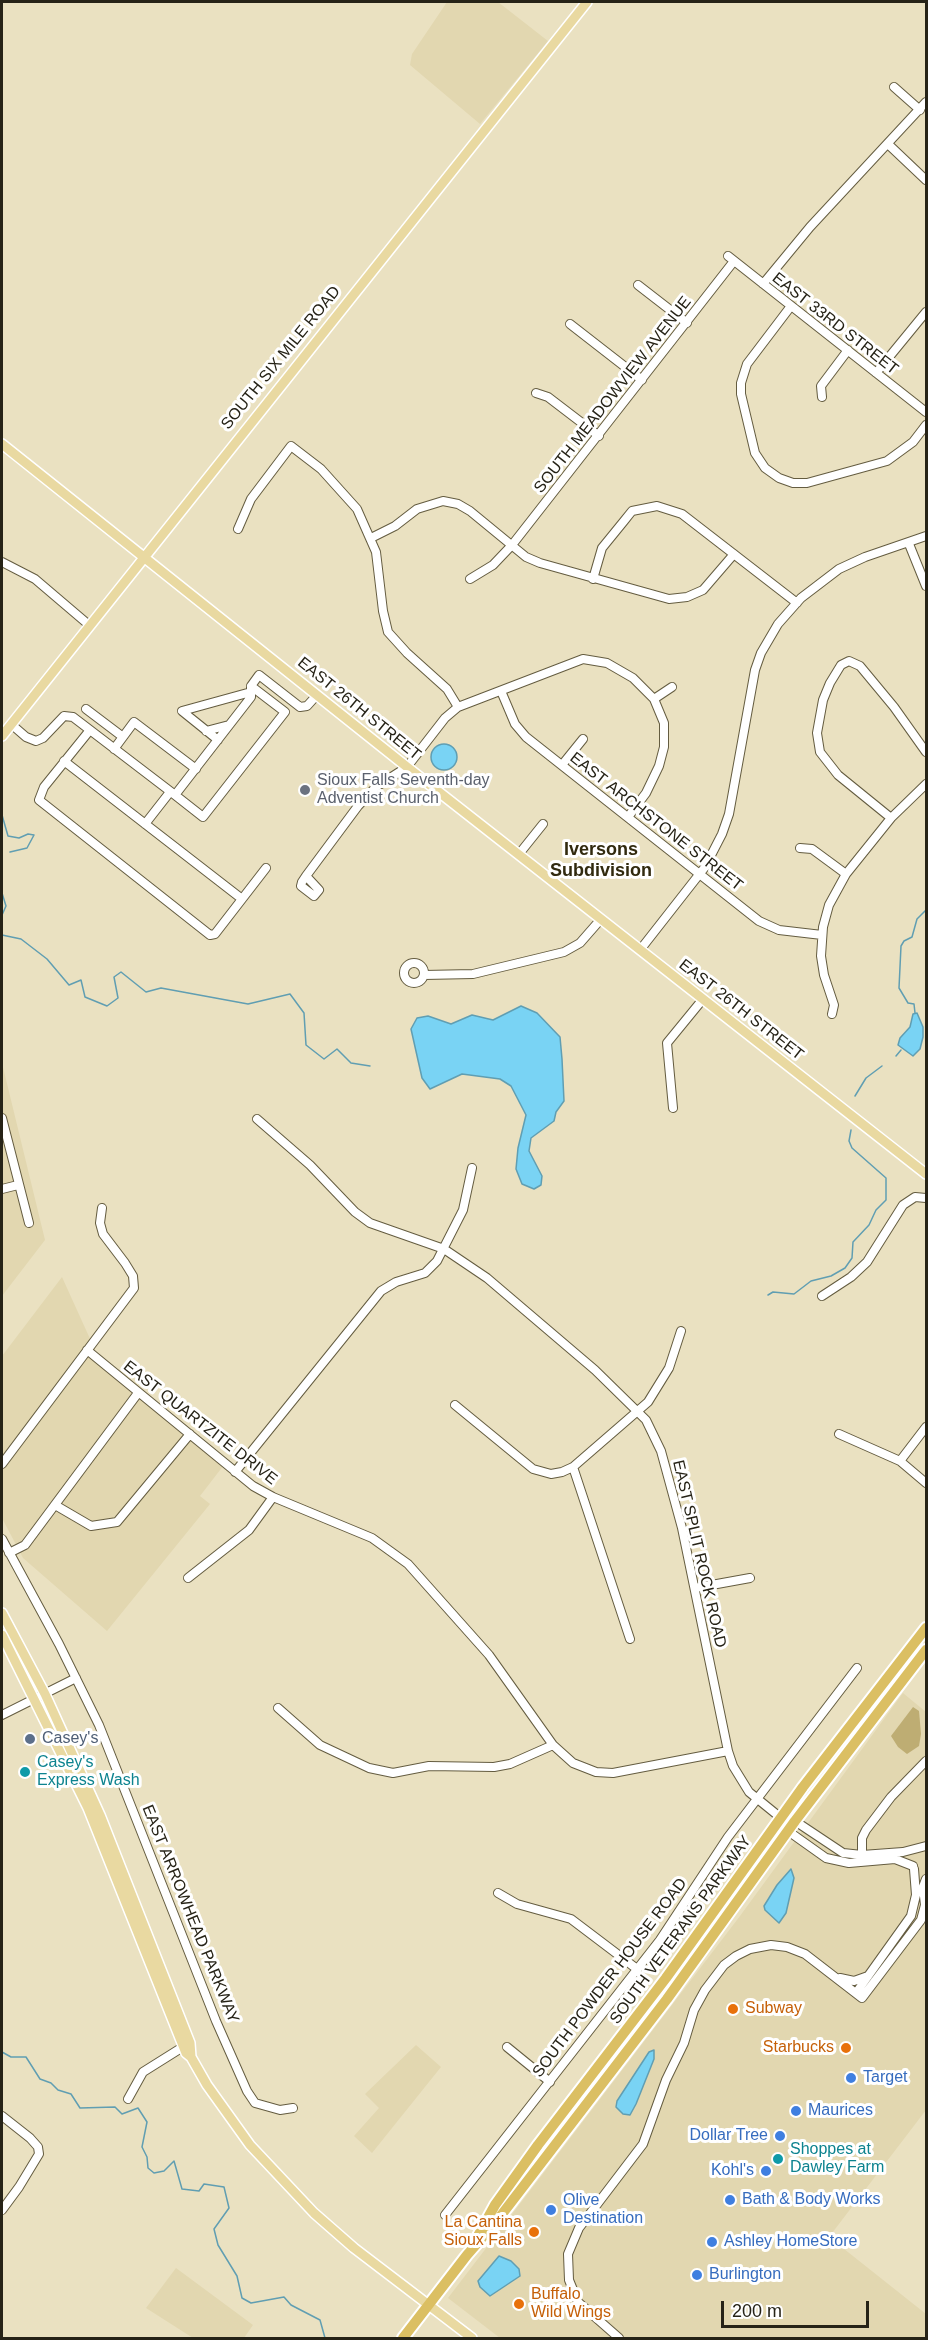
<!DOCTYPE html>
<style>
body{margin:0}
#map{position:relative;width:928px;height:2340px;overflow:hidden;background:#eae1c1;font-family:Arial,sans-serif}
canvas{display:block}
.frame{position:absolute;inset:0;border:3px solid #262317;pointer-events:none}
.scale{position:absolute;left:721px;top:2301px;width:148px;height:27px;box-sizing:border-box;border:3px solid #262317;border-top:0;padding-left:8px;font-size:18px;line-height:21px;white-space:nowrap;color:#262317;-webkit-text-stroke:4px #fff;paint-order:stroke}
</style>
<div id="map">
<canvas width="928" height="2340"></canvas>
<div class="frame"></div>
<div class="scale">200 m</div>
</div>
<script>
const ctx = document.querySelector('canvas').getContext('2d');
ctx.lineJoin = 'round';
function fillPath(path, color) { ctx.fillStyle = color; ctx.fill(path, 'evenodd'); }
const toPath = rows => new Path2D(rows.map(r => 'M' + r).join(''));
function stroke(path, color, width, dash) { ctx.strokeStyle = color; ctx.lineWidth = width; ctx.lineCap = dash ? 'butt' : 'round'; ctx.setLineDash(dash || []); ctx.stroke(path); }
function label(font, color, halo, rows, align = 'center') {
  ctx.font = font + ' Arial,sans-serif'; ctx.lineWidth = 6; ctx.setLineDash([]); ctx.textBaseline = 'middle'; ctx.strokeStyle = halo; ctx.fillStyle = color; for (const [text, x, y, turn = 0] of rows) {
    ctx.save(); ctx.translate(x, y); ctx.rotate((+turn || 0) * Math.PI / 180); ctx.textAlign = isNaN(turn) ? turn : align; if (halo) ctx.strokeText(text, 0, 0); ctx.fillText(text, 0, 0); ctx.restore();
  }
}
const built = toPath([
 [447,2,498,2,548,41,480,124,410,65,412,54],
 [2,1063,45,1240,2,1296],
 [62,1277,96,1352,227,1461,200,1496,210,1504,107,1631,23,1558,2,1518,2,1356],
 [903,1693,926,1712,926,2110,829,2237,926,2314,926,2338,500,2338,448,2298,740,1916],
 [416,2045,441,2067,372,2153,354,2136,379,2108,365,2094],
 [176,2268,253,2325,244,2338,193,2338,146,2308]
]);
const green = toPath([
 [913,1707,919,1711,921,1734,919,1746,907,1754,898,1747,891,1736]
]);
const water = toPath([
 '431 757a13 13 0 1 1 26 0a13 13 0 1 1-26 0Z',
 [521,1006,537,1013,560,1037,562,1059,564,1101,556,1112,554,1121,531,1138,529,1151,542,1176,541,1185,534,1189,522,1184,516,1169,518,1148,526,1115,511,1086,500,1079,462,1074,430,1089,422,1078,411,1029,417,1018,428,1016,451,1024,472,1015,493,1020,521,1006],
 [917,1013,923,1027,923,1037,920,1049,913,1056,898,1045,900,1038,910,1027,913,1014,917,1013],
 [791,1869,794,1878,786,1913,779,1923,765,1910,764,1906,777,1885,791,1869],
 [654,2050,654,2059,636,2104,630,2115,623,2114,616,2107,617,2101,649,2052,654,2050],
 [499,2256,511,2261,519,2269,520,2276,490,2296,480,2287,478,2281,499,2256]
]);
const stream = toPath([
 [2,815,8,836,19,838,28,834,34,835,27,848,10,852],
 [2,893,6,906,2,915],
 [926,902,926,905],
 [2,935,21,939,47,959,69,985,81,980,85,997,107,1006,118,998,114,977,121,972,146,992,161,988,248,1004,290,994,304,1013,306,1045,324,1059,337,1049,351,1063,370,1066],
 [915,1013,914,1004,908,1003,899,988,901,946,904,941,912,937,917,919,926,910],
 [896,1056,901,1050],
 [855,1096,866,1078,882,1066],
 [768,1295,773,1292,794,1294,811,1281,831,1276,845,1268,852,1258,853,1242,869,1225,876,1210,886,1200,886,1178,852,1148,849,1141,851,1130],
 [2,2052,11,2057,26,2057,40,2079,51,2083,58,2090,71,2094,80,2108,115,2107,122,2114,138,2108,147,2122,142,2147,147,2157,148,2168,154,2173,164,2171,174,2161,182,2189,199,2191,204,2184,224,2187,229,2208,214,2229,218,2245,237,2276,242,2298,251,2303,284,2297,291,2305,320,2320,325,2338]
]);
const minor = toPath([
 [894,87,920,110],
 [889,145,926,180],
 [728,256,926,412],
 [763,284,810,227,926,102],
 [638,285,687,323],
 [791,306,747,364,741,383,741,394,755,453,765,468,779,478,793,483,807,483,887,461,913,442,926,425],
 [570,324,642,380],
 [876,373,926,312],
 [536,393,548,397,599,436],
 [822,397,821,386,848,350],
 [238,529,251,499,291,446,321,469,357,509,376,552,383,611,388,632,407,653,447,689,458,707],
 [371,538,395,526,417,509,443,501,458,504,470,511,526,557,540,563,669,599,687,597,703,590,734,554],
 [909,544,926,586],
 [2,562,35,579,89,625],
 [470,579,493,565,512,545,734,261],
 [593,579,602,548,624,521,632,511,657,506,682,514,797,603],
 [251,686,285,712,203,817,175,795,251,697,251,686,259,675,300,707,307,706,317,695],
 [501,691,515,724,526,737,759,921,779,930,822,935],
 [654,699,672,687],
 [86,709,123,737],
 [11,724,26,737,36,741,43,738,64,716,73,717,90,730,44,787,39,800,210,935,215,934,266,868],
 [90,730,175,795],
 [206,731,229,725],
 [218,740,182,711,251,692],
 [114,749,134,722,196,769],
 [64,761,242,899],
 [562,765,583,739],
 [891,818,838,775,820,752,817,733,823,700,830,683,841,665,849,661,860,666,894,707,926,752],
 [145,824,170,792],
 [800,848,812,849,846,874],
 [519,854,543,824],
 [306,876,319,890,314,896,301,886,302,882,306,876,358,806,376,787,407,767,445,718,458,707,583,659,607,663,633,678,654,699,664,723,664,747,659,766,646,793,628,817],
 [640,950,705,867,722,834,729,814,755,670,761,653,778,624,801,598,839,569,865,557,926,536],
 '404 973a10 10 0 1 1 20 0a10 10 0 1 1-20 0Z',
 [424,975,473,974,564,952,580,943,601,919],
 [832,1014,834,1005,824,975,821,956,823,927,829,905,846,874,891,818,926,784],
 [673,1108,667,1043,703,999],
 [2,1118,29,1223],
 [257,1119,310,1165,355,1212,370,1223,444,1249,487,1278,595,1370,646,1420,661,1451,682,1528,728,1751,733,1766,749,1792,781,1818,795,1821,843,1853,862,1855,903,1852,926,1846],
 [2,1189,18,1185],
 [822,1296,851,1277,867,1262,903,1205,915,1197,926,1198],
 [87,1350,253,1486,273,1497,372,1538,408,1564,489,1655,553,1745,573,1763,596,1772,613,1773,728,1751],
 [455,1405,533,1469,551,1474,562,1472,573,1467,648,1402,669,1368,681,1331],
 [839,1434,900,1461,926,1483],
 [900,1461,926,1427],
 [2,1464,134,1288,133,1276,125,1263,103,1234,100,1223,102,1208],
 [573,1467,630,1639],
 [235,1472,381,1291,396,1282,425,1273,437,1261,463,1210,472,1168],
 [55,1505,91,1526,117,1522,190,1434],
 [2,1539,59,1644,99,1725,216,2021,247,2091,255,2103,280,2110,293,2108],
 [9,1553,25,1545,138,1393],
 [188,1578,249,1530,273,1497],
 [695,1588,750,1578],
 [278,1708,320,1745,369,1768,393,1773,429,1766,494,1767,510,1764,553,1745],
 [2,1715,76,1678],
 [781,1818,788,1831,826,1858,849,1863,895,1859,913,1866],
 [862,1855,862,1838,866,1830,891,1797,926,1761],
 [498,1893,517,1904,571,1919,637,1969],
 [840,1978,854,1981,868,1976],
 [856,1993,911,1916,916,1895,914,1869],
 [507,2047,550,2082],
 [128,2099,143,2072,186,2045],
 [2,2116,30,2138,38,2147,39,2154,19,2187,2,2210],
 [445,2215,660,1940,728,1837,857,1668],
 [619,2338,578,2302,569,2280,568,2254,579,2228,643,2144,666,2080,684,2043,694,2010,705,1990,724,1965,736,1956,750,1949,771,1945,787,1947,805,1954,862,1998,921,1920,925,1905,923,1887,926,1879]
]);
const major = toPath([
 [2,444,407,767,926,1174],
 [2,736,587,2],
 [2,1613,45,1694,100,1815,190,2043,191,2057],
 [2,1635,88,1808,186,2053,191,2057,207,2085,250,2145,314,2213,354,2248,472,2338]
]);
const highway = toPath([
 [478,2236,495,2205,538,2145,666,1978,803,1787,926,1628],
 [403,2338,467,2255,496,2222,667,1999,795,1821,926,1650]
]);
const markers = [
 [305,790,6,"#6b7280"],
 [30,1739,6,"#5c6f8a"],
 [25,1772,6,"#0f9aa8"],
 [733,2009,6,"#e8710a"],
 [846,2048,6,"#e8710a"],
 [851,2078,6,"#3f7fe0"],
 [796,2111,6,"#3f7fe0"],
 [780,2136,6,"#3f7fe0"],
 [778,2159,6,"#0f9aa8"],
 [766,2171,6,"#3f7fe0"],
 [730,2200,6,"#3f7fe0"],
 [551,2210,6,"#3f7fe0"],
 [534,2232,6,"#e8710a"],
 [712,2242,6,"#3f7fe0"],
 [697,2275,6,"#3f7fe0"],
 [519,2304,6,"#e8710a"]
];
const streetNames = [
 ["EAST 33RD STREET",835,324,38],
 ["SOUTH SIX MILE ROAD",281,358,-51],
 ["SOUTH MEADOWVIEW AVENUE",613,395,-52],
 ["EAST 26TH STREET",359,709,39],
 ["EAST ARCHSTONE STREET",656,822,38],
 ["EAST 26TH STREET",741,1010,38],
 ["EAST QUARTZITE DRIVE",200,1423,38],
 ["EAST SPLIT ROCK ROAD",699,1554,77],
 ["EAST ARROWHEAD PARKWAY",190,1914,68],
 ["SOUTH VETERANS PARKWAY",681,1930,-54],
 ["SOUTH POWDER HOUSE ROAD",610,1978,-53]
];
const worshipNames = [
 ["Sioux Falls Seventh-day",317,781],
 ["Adventist Church",317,799]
];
const serviceNames = [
 ["Casey's",42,1739]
];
const cultureNames = [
 ["Casey's",37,1763],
 ["Express Wash",37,1781],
 ["Shoppes at",790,2150],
 ["Dawley Farm",790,2168]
];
const foodNames = [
 ["Subway",745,2009],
 ["Starbucks",834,2048,"right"],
 ["La Cantina",522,2223,"right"],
 ["Sioux Falls",522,2241,"right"],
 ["Buffalo",531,2295],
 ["Wild Wings",531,2313]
];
const shopNames = [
 ["Target",863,2078],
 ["Maurices",808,2111],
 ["Dollar Tree",768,2136,"right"],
 ["Kohl's",754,2171,"right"],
 ["Bath & Body Works",742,2200],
 ["Olive",563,2201],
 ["Destination",563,2219],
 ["Ashley HomeStore",724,2242],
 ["Burlington",709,2275]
];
const neighbourhoodNames = [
 ["Iversons",601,850],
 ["Subdivision",601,871]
];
fillPath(built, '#e2d7b0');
fillPath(green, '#bead73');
fillPath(water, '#79d3f4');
stroke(water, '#609eb2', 1.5);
stroke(stream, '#609eb2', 1.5);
stroke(minor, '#645c40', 10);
stroke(major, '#fff', 12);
stroke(highway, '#fff', 14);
stroke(minor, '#fff', 8);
stroke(major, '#e9d9a1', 9);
stroke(highway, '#dbbf63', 10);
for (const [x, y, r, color] of markers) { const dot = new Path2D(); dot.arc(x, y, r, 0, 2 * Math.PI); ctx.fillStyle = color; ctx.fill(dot); stroke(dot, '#fff', 2); }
label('16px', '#262317', '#fff', streetNames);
label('16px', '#5b616d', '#fff', worshipNames, 'left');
label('16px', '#4e5e75', '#fff', serviceNames, 'left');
label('16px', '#0d838f', '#fff', cultureNames, 'left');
label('16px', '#c56008', '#fff', foodNames, 'left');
label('16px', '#366cbe', '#fff', shopNames, 'left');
label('bold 18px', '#312a0f', '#fff', neighbourhoodNames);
</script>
